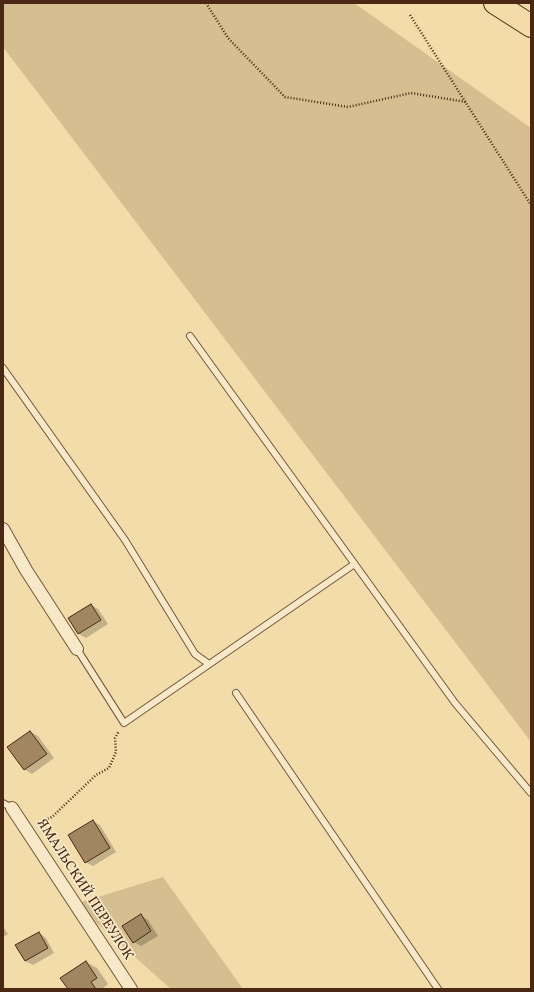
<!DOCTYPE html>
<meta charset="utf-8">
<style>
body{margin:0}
#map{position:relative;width:534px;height:992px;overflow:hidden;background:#f2dcaa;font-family:Vollkorn,serif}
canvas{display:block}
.frame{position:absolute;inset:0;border:4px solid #492914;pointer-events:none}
</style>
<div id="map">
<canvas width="534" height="992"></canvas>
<div class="frame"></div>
</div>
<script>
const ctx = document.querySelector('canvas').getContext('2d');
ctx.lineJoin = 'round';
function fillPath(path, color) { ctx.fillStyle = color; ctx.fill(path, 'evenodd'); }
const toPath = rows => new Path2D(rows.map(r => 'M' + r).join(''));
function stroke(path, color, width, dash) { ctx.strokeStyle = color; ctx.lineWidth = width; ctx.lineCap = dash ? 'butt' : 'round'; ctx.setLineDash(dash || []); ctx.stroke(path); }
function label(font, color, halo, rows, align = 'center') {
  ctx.font = font + ' Vollkorn,serif'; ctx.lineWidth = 3.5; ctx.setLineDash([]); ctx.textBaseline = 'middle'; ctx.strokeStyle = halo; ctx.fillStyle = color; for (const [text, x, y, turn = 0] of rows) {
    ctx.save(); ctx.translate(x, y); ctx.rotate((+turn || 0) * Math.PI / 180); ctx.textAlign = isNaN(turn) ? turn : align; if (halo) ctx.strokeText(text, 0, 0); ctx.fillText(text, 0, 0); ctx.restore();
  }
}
const green = toPath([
 [3,3,354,3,531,128,531,742,3,47],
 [163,877,243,989,171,989,75,904]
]);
const shadow = toPath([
 [91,605,98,609,108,624,86,638,79,634,69,618],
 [31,732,38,736,54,758,32,774,24,769],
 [93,821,100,825,116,852,93,866,85,862],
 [141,916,148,920,158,936,141,946,134,942],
 [3,927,8,934,3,937],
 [39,933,46,938,54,953,33,965,25,961],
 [86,962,97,968,108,984,102,989,69,989]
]);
const building = toPath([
 [91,604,101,620,78,634,68,618,91,604],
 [30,731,47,754,24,770,7,747,30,731],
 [93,820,110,848,85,863,68,835,93,820],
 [141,914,151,931,133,943,122,926,141,914],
 [39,932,48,948,25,961,15,945,39,932],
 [86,961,97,978,91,982,96,989,68,989,60,978,86,961]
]);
const path = toPath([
 [206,3,228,38,285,97,348,107,411,93,466,102],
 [410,15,531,205],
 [37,824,52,817,96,775,109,768,116,752,115,738,119,731]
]);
const lane = toPath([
 [190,336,455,703,531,793],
 [3,368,125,540,195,654,209,664],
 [77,649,124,723,353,565],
 [236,693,438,989],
 [3,803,12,808]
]);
const street = toPath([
 [3,529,26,570,77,649],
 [12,808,131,989]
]);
const highway = toPath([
 [495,3,531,26]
]);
const streetNames = [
 ["ЯМАЛЬСКИЙ ПЕРЕУЛОК",84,890,57]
];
fillPath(green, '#d5be90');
fillPath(shadow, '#0003');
fillPath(building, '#a18662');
stroke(building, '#492914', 1);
stroke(lane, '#73563a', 8);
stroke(street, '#73563a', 14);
stroke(highway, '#492914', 24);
stroke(path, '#492914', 2.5, [1, 2]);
stroke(lane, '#f7e8c8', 6);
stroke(street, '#f7e8c8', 12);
stroke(highway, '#f2dcaa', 22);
label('14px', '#492914', '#f7e8c8', streetNames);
</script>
